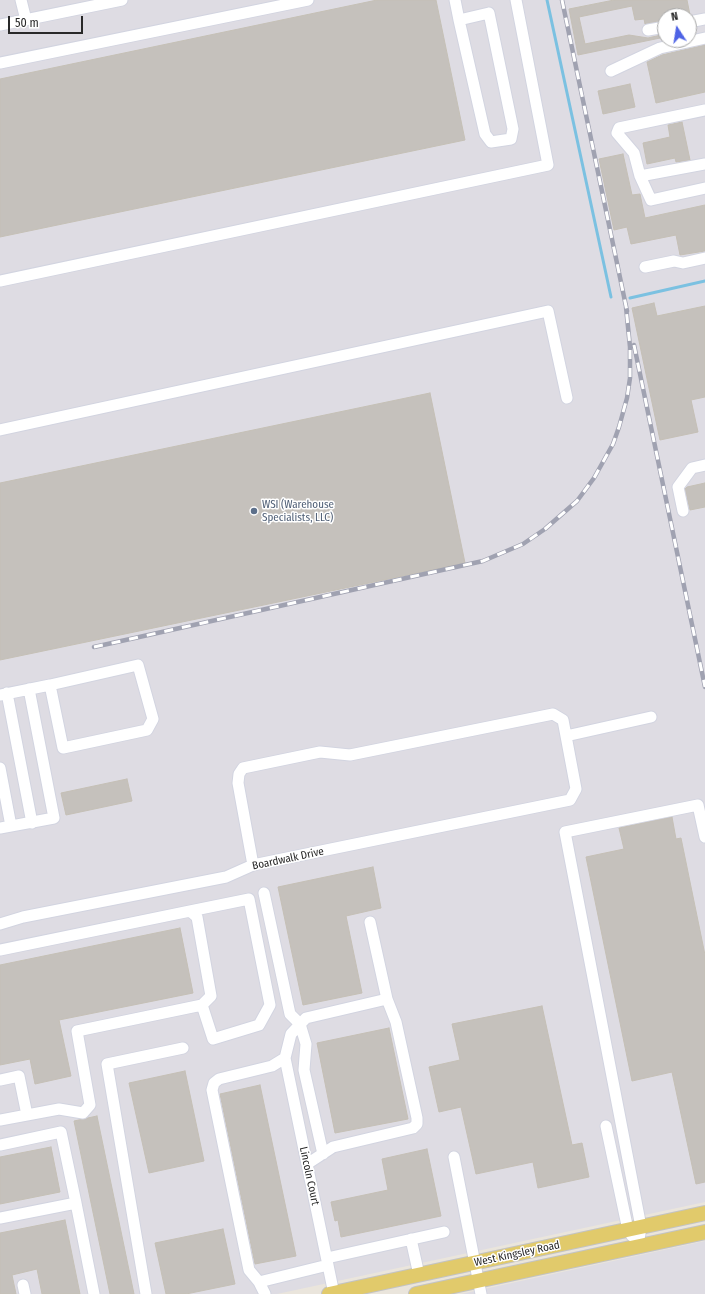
<!DOCTYPE html>
<style>
body{margin:0}
#map{position:relative;width:705px;height:1294px;overflow:hidden;background:#eae5dc;font-family:"Fira Sans Condensed",sans-serif}
canvas{display:block}
.north{position:absolute;left:657px;top:8px;width:40px;height:40px;box-sizing:border-box;background:#fff;border:1px solid #a9a9a9;border-radius:50%;rotate:348deg;font-size:11px;font-weight:700;line-height:16px;text-align:center;color:#292929}
.north::after{content:'';display:block;margin:auto;width:14px;height:18px;background:#4e63e5;clip-path:polygon(50% 0,100% 100%,50% 72%,0 100%)}
.scale{position:absolute;left:8px;top:16px;width:75px;height:18px;box-sizing:border-box;border:2px solid #292929;border-top:0;padding-left:5px;font-size:12px;line-height:14px;white-space:nowrap;color:#292929;-webkit-text-stroke:3px #fff;paint-order:stroke}
</style>
<div id="map">
<canvas width="705" height="1294"></canvas>
<div class="north">N</div>
<div class="scale">50 m</div>
</div>
<script>
const ctx = document.querySelector('canvas').getContext('2d');
ctx.lineJoin = 'round';
function fillPath(path, color) { ctx.fillStyle = color; ctx.fill(path, 'evenodd'); }
const toPath = rows => new Path2D(rows.map(r => 'M' + r).join(''));
function stroke(path, color, width, dash) { ctx.strokeStyle = color; ctx.lineWidth = width; ctx.lineCap = dash ? 'butt' : 'round'; ctx.setLineDash(dash || []); ctx.stroke(path); }
function label(font, color, halo, rows, align = 'center') {
  ctx.font = font + ' "Fira Sans Condensed",sans-serif'; ctx.lineWidth = 3; ctx.setLineDash([]); ctx.textBaseline = 'middle'; ctx.strokeStyle = halo; ctx.fillStyle = color; for (const [text, x, y, turn = 0] of rows) {
    ctx.save(); ctx.translate(x, y); ctx.rotate((+turn || 0) * Math.PI / 180); ctx.textAlign = isNaN(turn) ? turn : align; if (halo) ctx.strokeText(text, 0, 0); ctx.fillText(text, 0, 0); ctx.restore();
  }
}
const industrial = toPath([
 [0,0,705,0,705,1202,277,1294,0,1294],
 [665,16,689,16,689,40,665,40],
 [705,1241,705,1294,461,1294]
]);
const stream = toPath([
 [547,0,611,297],
 [630,298,705,281]
]);
const building = toPath([
 [377,0,436,0,465,140,0,237,0,79,377,0],
 [614,0,687,0,690,15,686,16,665,16,665,20,645,24,644,19,635,20,632,6,579,17,585,44,629,35,648,38,665,34,665,37,578,55,569,9,614,0],
 [705,45,705,92,656,103,647,62,662,55,705,45],
 [630,84,635,107,603,114,598,91,630,84],
 [682,122,690,160,676,162,675,158,647,164,643,143,670,137,668,125,682,122],
 [623,154,632,195,640,194,645,218,705,205,705,251,680,255,676,235,631,244,627,227,614,230,599,159,623,154],
 [654,303,657,316,705,306,705,397,691,400,698,432,660,440,632,308,654,303],
 [430,393,465,563,0,660,0,483,430,393],
 [705,483,705,507,690,510,685,489,687,487,705,483],
 [127,779,132,801,66,815,61,793,127,779],
 [672,817,676,839,681,838,705,955,705,1182,696,1184,672,1072,632,1081,586,857,624,849,619,828,672,817],
 [373,867,381,908,346,916,362,993,303,1005,278,887,373,867],
 [180,928,193,993,59,1020,71,1076,35,1084,30,1059,0,1065,0,965,180,928],
 [542,1006,572,1145,582,1143,589,1177,538,1188,533,1162,476,1174,461,1107,439,1112,429,1067,460,1060,452,1024,542,1006],
 [389,1028,408,1119,335,1133,317,1043,389,1028],
 [185,1071,204,1161,149,1173,129,1083,185,1071],
 [260,1085,296,1256,255,1264,220,1094,260,1085],
 [97,1116,134,1294,110,1294,74,1121,97,1116],
 [51,1147,60,1192,0,1204,0,1157,51,1147],
 [427,1149,441,1216,341,1237,338,1220,335,1221,331,1202,388,1190,382,1159,427,1149],
 [65,1220,80,1294,42,1294,37,1269,12,1275,16,1294,0,1294,0,1233,65,1220],
 [223,1229,235,1284,186,1294,166,1294,155,1243,223,1229]
]);
const minor = toPath([
 [21,0,26,20],
 [455,0,459,20,485,134,491,142,511,139,513,129,489,13,459,20],
 [689,22,705,19],
 [0,25,122,0],
 [648,30,665,27],
 [0,63,308,0],
 [611,71,660,48,705,38],
 [705,110,619,128,617,133,634,153,640,176,651,200,705,188],
 [640,176,705,164],
 [645,267,674,261,683,263,705,258],
 [0,281,548,165,516,0],
 [0,430,548,311,567,398],
 [683,511,678,487,692,468,705,465],
 [7,693,32,823],
 [0,695,50,685,63,748,147,730,153,719,138,665,50,685],
 [566,736,651,717],
 [0,768,11,826],
 [0,828,54,818,29,689],
 [264,893,290,1014,300,1024,306,1044,304,1070,323,1154],
 [190,911,249,899,270,1005,259,1025,213,1039,202,1005],
 [0,924,23,917,226,877,253,865,570,800,576,789,563,720,553,714,350,755,320,752,243,768,239,774,238,783,253,865],
 [0,950,190,911,197,917,211,996,202,1005,77,1031,90,1105,83,1113,59,1109,0,1120],
 [285,1058,334,1294],
 [0,1080,19,1076,27,1115],
 [606,1126,628,1230,632,1236],
 [0,1145,61,1132,76,1203],
 [454,1157,481,1294],
 [307,1164,333,1147,413,1128,417,1124,417,1118,396,1022,387,999],
 [0,1218,76,1203,94,1294],
 [411,1239,419,1275],
 [638,1246,641,1227,565,832,698,805,705,837],
 [327,1258,444,1232],
 [259,1282,328,1265],
 [23,1285,25,1294],
 [146,1294,107,1064,183,1048],
 [265,1294,259,1282,249,1270,212,1090,214,1083,219,1079,272,1066,285,1058,291,1034,306,1018,387,999,370,922]
]);
const major = toPath([
 [329,1294,705,1213],
 [416,1294,705,1232]
]);
const rail = toPath([
 [562,0,627,311],
 [634,345,705,687],
 [94,647,483,561,523,544,545,529,577,501,594,478,613,444,619,427,627,398,630,378,630,347,626,307]
]);
const markers = [
 [254,511,4,"#5c6f8a"]
];
const serviceNames = [
 ["WSI (Warehouse",262,505],
 ["Specialists, LLC)",262,518]
];
const streetNames = [
 ["Boardwalk Drive",288,859,-12],
 ["Lincoln Court",309,1176,78],
 ["West Kingsley Road",517,1254,-12]
];
fillPath(industrial, '#dedce3');
stroke(stream, '#7bc1e1', 3);
fillPath(building, '#c5c1bc');
stroke(building, '#c5c0b6', 1);
stroke(minor, '#d2d4e0', 13);
stroke(major, '#c3c3c3', 16);
stroke(minor, '#fff', 11);
stroke(major, '#e1ca6b', 14);
stroke(rail, '#a0a2b1', 4.5);
stroke(rail, '#fff', 3, [9]);
for (const [x, y, r, color] of markers) { const dot = new Path2D(); dot.arc(x, y, r, 0, 2 * Math.PI); ctx.fillStyle = color; ctx.fill(dot); stroke(dot, '#fff', 1.5); }
label('11px', '#4e5e75', '#fff', serviceNames, 'left');
label('11px', '#292929', '#fff', streetNames);
</script>
